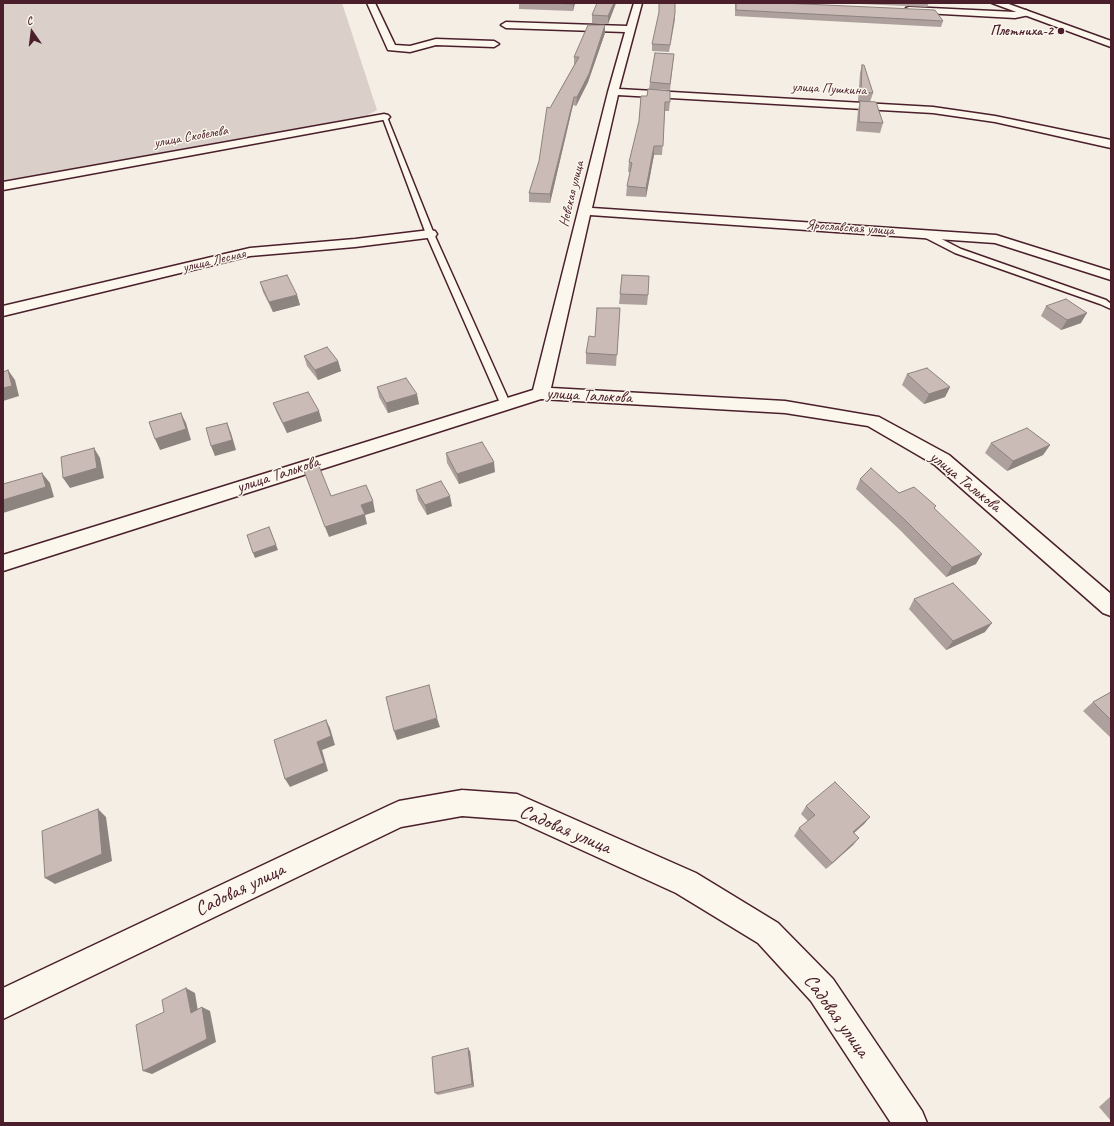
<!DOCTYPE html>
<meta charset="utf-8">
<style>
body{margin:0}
#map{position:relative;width:1114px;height:1126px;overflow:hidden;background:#f4eee4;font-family:Caveat,sans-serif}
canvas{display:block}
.frame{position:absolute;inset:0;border:4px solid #4a1f2b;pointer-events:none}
.north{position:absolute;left:12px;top:12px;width:40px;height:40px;-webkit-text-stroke:3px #fbf7ec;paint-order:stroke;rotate:346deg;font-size:11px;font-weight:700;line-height:16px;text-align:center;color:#4a1f2b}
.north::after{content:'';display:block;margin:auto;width:14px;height:18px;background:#4a1f2b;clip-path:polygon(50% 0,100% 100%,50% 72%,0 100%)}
</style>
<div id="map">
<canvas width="1114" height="1126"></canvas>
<div class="frame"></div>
<div class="north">С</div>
</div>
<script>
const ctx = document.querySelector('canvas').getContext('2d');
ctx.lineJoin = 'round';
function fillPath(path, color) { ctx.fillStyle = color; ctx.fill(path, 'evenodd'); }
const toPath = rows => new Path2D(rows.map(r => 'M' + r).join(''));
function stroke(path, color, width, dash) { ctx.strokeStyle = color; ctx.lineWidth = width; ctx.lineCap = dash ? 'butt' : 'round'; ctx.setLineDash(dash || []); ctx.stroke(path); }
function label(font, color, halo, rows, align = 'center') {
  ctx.font = font + ' Caveat,sans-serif'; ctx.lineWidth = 3; ctx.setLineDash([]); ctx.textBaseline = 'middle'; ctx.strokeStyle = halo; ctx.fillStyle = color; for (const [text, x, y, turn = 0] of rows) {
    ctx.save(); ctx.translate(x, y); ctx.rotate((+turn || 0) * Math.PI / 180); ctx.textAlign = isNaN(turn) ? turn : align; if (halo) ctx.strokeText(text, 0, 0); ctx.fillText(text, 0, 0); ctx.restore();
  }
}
const green = toPath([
 [3,3,342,3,377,110,366,116,3,184]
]);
const service = toPath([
 [382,116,387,117,434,234,510,403,508,405,505,406,500,403,426,234,382,116],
 [920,231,926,231,961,249,1106,300,1111,304,1111,309,1100,304,955,253,920,235,920,231]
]);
const minor = toPath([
 [367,3,375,3,395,45,410,46,436,39,494,41,499,44,494,47,436,45,410,52,388,50,367,3],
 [634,3,642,3,619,89,933,107,995,116,1111,140,1111,148,995,122,933,113,618,95,592,208,996,235,1111,271,1111,280,995,243,590,215,551,388,785,401,879,417,949,455,1111,594,1111,616,1103,613,935,465,868,426,785,413,541,399,3,571,3,555,533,390,608,92,625,32,506,28,501,25,506,22,627,26,634,3],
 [909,7,1015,12,1026,10,1030,13,1029,15,1015,18,906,12,906,8,909,7],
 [384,114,388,115,390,117,388,119,3,190,3,182,384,114],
 [430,230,435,231,437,234,435,237,355,247,250,256,3,316,3,306,250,248,355,239,430,230],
 [462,790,517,794,526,798,696,873,778,923,833,979,922,1111,927,1123,891,1123,811,1001,758,943,676,893,516,820,462,816,401,827,3,1019,3,988,390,805,399,801,462,790]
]);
const secondary = toPath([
 [992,3,1006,3,1111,41,1111,47,992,3]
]);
const wall = toPath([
 [519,3,575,3,573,11,519,9],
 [616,3,608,24,592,23,592,15],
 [659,3,675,3,675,20,669,52,652,51,652,44,659,15],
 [735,3,782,3,943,21,941,27,735,16],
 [838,3,929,3,927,7],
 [605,33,588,82,576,106,573,105,550,203,529,202,529,193,539,161,550,108,574,65,574,57],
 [674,54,670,90,649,89,650,82],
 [862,65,873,93,870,102,883,123,880,133,856,131,858,110,860,101,858,101,860,73],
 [641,96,670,102,669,111,665,111,662,155,654,155,646,197,626,196,627,186,630,172,628,172,629,162,639,121],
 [622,275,648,295,647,305,619,304],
 [260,282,297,295,300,305,273,312,263,292],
 [1046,306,1081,323,1061,330,1041,316],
 [620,308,616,366,586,364,586,353,595,337],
 [304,356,338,361,341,371,318,380,307,366],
 [907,374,950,387,945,397,924,404,902,385],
 [377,387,419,404,388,413,379,397],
 [273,403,322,421,287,433,277,413],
 [991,443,1050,445,1043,455,1007,471,985,453],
 [446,453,495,472,459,484,447,463],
 [860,479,899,493,935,509,976,564,946,577,900,530,856,489],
 [416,490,452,506,427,515,418,500],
 [914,599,985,632,946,650,909,609],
 [1111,692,1111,738,1083,711,1093,702],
 [806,806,870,817,864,824,854,833,859,838,853,845,826,869,794,836,799,828,808,821,801,814],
 [470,1051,474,1087,438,1095,435,1093],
 [1111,1096,1111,1121,1099,1107]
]);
const shadedWall = toPath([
 [574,3,575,3,573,11,573,4],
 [614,3,616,3,608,24,608,16],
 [605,25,605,33,588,82,576,106,577,97],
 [574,97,573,105,550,203,550,194],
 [654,146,654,155,646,197,646,188],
 [297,295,300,305,273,312,269,302],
 [1087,313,1081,323,1061,330,1067,320],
 [338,361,341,371,318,380,315,370],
 [8,370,15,380,19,396,3,401,3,388],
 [950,387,945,397,924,404,929,394],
 [417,394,419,404,388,413,386,403],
 [319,411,322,421,287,433,283,423],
 [181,413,186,423,191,440,160,450,155,439],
 [227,423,231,433,236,450,215,456,211,446],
 [1050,445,1043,455,1007,471,1013,461],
 [94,448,100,458,104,478,70,488,63,478],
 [494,462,495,472,459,484,457,474],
 [42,473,50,483,54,497,3,513,3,500],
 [450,496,452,506,427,515,425,505],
 [373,501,375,512,365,515,367,524,329,537,325,527,361,505],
 [269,527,278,550,255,558,253,553],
 [982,554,976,564,946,577,952,567],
 [992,623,985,632,946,650,953,641],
 [437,718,440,727,397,740,394,731],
 [326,720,330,728,335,745,322,750,328,771,290,787,285,779],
 [98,809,106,817,112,861,55,884,45,878],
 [870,817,864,824,847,839,853,832],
 [859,838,853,845,826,869,832,863],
 [186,988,195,993,199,1017,191,1013],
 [202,1007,210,1011,216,1042,152,1074,143,1071],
 [468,1048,470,1051,474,1087,472,1084]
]);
const building = toPath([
 [545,3,574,3,573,4,545,3],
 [597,3,614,3,608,16,592,15,597,3],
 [659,3,675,3,675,13,670,45,652,44,659,12,659,3],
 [736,3,782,3,935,10,943,21,736,10,736,3],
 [588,25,605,25,589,74,577,97,574,97,550,194,529,193,539,161,547,107,550,108,579,57,574,57,588,25],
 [655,53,674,54,670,84,650,82,655,53],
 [862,65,864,65,873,93,861,92,862,65],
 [648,89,670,91,670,102,665,102,663,146,654,146,646,188,627,186,632,163,629,162,639,121,641,96,647,96,648,89],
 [860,101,876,102,883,123,859,122,860,101],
 [287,275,297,295,269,302,260,282,287,275],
 [622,275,649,276,648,295,620,294,622,275],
 [1066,299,1087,313,1067,320,1046,306,1066,299],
 [597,308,620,308,617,355,586,353,589,336,595,337,597,308],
 [327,347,338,361,315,370,304,356,327,347],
 [927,368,950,387,929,394,907,374,927,368],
 [8,370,12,386,3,388,3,372,8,370],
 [406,378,417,394,386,403,377,387,406,378],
 [308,392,319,411,283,423,273,403,308,392],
 [181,413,186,429,155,439,149,422,181,413],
 [227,423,232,440,211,446,206,428,227,423],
 [1027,428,1050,445,1013,461,991,443,1027,428],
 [482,442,494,462,457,474,446,453,482,442],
 [94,448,97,468,63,478,61,457,94,448],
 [319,466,331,496,366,485,373,501,361,505,365,514,325,527,304,471,319,466],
 [871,468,899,493,914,487,936,506,934,508,982,554,952,567,905,520,860,479,871,468],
 [42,473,46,487,3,500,3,484,42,473],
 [441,481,450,496,425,505,416,490,441,481],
 [269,527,276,545,253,553,247,535,269,527],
 [953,583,992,623,953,641,914,599,953,583],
 [429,685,437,718,394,731,386,697,429,685],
 [1111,692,1111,720,1093,702,1111,692],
 [326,720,331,736,317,742,324,763,285,779,274,740,326,720],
 [835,782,870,817,853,832,859,838,832,863,799,828,815,815,806,806,835,782],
 [98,809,102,854,45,878,42,831,98,809],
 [186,988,191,1013,202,1007,207,1039,143,1071,136,1025,164,1012,162,1000,186,988],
 [468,1048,472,1084,435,1093,432,1057,468,1048]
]);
const markers = [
 [1061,31,4,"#4a1f2b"]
];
const farPoinames = [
 ["Плетниха-2",1053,31]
];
const farStreetnames = [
 ["улица Пушкина",829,89,3],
 ["улица Скобелева",191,137,-10],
 ["Невская улица",572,194,-76],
 ["Ярославская улица",850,228,4],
 ["улица Лесная",214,261,-13]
];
const streetNames = [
 ["улица Талькова",589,396,3],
 ["улица Талькова",278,475,-18],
 ["улица Талькова",965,482,39]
];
const nearStreetnames = [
 ["Садовая улица",565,830,23],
 ["Садовая улица",240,890,-26],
 ["Садовая улица",836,1016,54]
];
fillPath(green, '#dbd0c9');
stroke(service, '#4a1f2b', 3);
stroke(minor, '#4a1f2b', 3);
stroke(secondary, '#4a1f2b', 3);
fillPath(service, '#fbf7ec');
fillPath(minor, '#fbf7ec');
fillPath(secondary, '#fbf7ec');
fillPath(wall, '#aea19d');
fillPath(shadedWall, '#8d837f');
fillPath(building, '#cabbb6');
stroke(building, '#8d837f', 1);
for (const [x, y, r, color] of markers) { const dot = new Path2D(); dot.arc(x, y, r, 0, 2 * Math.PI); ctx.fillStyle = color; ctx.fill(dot); stroke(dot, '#fbf7ec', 1.5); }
label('bold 14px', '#4a1f2b', '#fbf7ec', farPoinames, 'right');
label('14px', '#4a1f2b', '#fbf7ec', farStreetnames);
label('17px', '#4a1f2b', '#fbf7ec', streetNames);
label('20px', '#4a1f2b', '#fbf7ec', nearStreetnames);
</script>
